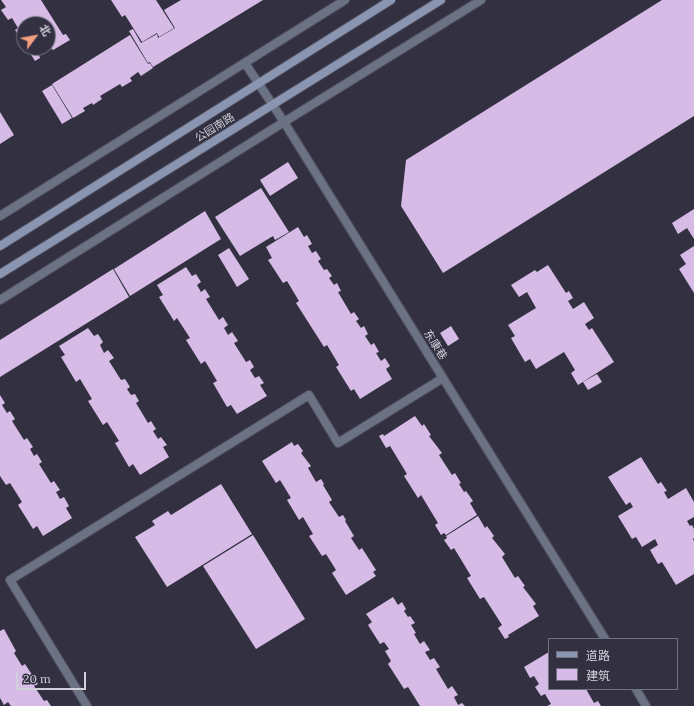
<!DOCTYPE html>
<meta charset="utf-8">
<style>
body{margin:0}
#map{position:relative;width:694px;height:706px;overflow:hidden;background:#333141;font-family:Lora,"Noto Sans SC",serif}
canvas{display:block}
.legend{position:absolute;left:548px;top:638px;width:130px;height:52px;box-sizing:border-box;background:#333141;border:1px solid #72717e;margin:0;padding:5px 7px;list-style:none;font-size:12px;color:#d1d0da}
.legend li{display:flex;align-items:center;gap:8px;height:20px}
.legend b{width:20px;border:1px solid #72717e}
.north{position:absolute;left:16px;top:16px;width:40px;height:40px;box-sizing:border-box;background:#333141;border:1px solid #72717e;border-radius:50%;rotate:58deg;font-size:11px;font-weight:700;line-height:16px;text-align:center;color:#d1d0da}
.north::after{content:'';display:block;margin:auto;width:14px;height:18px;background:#f3a081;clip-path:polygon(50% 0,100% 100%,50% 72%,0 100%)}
.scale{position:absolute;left:16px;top:672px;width:70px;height:18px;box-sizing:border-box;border:2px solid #d1d0da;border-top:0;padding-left:5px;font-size:12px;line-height:14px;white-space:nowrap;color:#d1d0da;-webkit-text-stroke:3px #333141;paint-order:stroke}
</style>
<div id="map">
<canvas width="694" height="706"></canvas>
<ul class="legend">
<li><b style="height:5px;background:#8a95b2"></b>道路</li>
<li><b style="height:11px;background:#d6bbe6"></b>建筑</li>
</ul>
<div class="north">北</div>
<div class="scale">20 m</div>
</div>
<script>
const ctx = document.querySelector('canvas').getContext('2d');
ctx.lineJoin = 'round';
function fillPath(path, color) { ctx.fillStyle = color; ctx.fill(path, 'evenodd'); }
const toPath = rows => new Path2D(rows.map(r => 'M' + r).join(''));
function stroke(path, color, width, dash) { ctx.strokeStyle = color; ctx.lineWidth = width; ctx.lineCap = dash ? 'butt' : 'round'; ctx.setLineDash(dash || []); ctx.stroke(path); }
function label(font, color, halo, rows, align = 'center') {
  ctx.font = font + ' Lora,"Noto Sans SC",serif'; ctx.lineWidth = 4; ctx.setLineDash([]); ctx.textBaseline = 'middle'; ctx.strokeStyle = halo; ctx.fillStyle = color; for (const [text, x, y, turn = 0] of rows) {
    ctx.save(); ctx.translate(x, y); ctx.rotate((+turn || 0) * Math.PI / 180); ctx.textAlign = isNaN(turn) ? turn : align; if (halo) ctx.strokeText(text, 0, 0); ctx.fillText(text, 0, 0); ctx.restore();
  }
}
const building = toPath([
 [1,0,41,0,63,35,66,34,70,40,53,50,51,48,39,55,40,58,35,61,27,48,48,48,48,24,24,24,24,37,21,39,15,30,18,28,12,18,8,20,1,10,6,7],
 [111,0,156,0,174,28,159,37,157,33,142,42,125,15,122,17],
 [181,0,263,0,153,67,150,62,148,63,129,31,133,29,141,43,157,34,158,38,175,28,164,10],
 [662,0,694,0,694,116,443,273,401,206,406,160],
 [130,35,148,64,150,63,153,68,141,76,138,72,130,78,132,81,122,87,120,84,100,96,102,99,93,105,92,103,83,108,85,111,73,118,52,84],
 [52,85,72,118,62,124,42,91],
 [0,112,14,135,0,144],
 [288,162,298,178,270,196,260,180],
 [261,188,289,232,275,240,273,236,240,256,215,217],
 [694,209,694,239,687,228,678,234,672,223],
 [205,211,221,239,130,296,114,269],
 [298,227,304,237,307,235,312,244,308,246,312,253,316,251,321,259,318,261,324,270,327,269,332,276,329,278,334,285,337,283,341,291,338,292,351,314,354,312,359,319,356,321,361,328,364,326,368,334,365,336,371,345,374,343,379,352,376,353,381,361,385,358,390,366,386,369,392,379,360,399,354,389,351,391,336,367,339,365,327,345,324,347,296,303,299,301,287,281,283,283,268,260,272,258,266,247],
 [694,246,694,293,679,269,686,264,680,255],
 [229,248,249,279,237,287,218,255],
 [548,265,566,293,569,291,573,298,568,301,573,309,584,302,594,318,585,324,589,330,592,328,614,362,578,385,571,373,575,370,564,352,536,369,530,359,525,362,511,338,515,336,508,325,536,308,527,292,519,297,511,285,535,270,537,272],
 [186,267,192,276,196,274,201,282,197,285,201,292,205,289,210,297,206,299,219,320,223,317,228,325,224,328,228,335,232,332,238,341,234,343,246,362,250,360,254,367,250,370,255,378,259,376,264,383,260,385,267,396,237,414,231,405,227,407,213,383,217,381,205,361,201,364,186,340,190,338,177,318,174,321,159,297,163,295,157,285],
 [113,269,129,297,0,377,0,340],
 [451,326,459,339,448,346,440,333],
 [88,328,94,336,98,334,103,342,100,345,104,353,108,350,114,358,109,361,121,380,125,379,130,387,127,389,131,395,135,394,139,401,136,403,148,423,151,421,156,429,153,431,158,439,161,437,167,445,163,447,169,457,140,475,133,464,129,467,115,443,119,441,107,422,103,425,88,401,92,399,80,379,76,382,61,357,65,355,59,346],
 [597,374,602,382,588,390,583,382],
 [0,395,5,403,2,405,7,413,10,411,15,419,12,421,24,440,27,438,33,447,30,449,34,456,37,454,42,462,39,464,51,483,54,481,60,490,56,492,60,499,64,497,69,506,66,508,72,518,43,536,37,526,33,529,18,505,22,502,10,483,6,485,0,476],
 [415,416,422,426,424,424,431,435,429,436,442,453,439,455,452,475,455,473,461,483,459,484,464,492,466,491,473,501,470,503,477,515,446,535,444,533,441,535,435,525,438,523,421,495,418,498,404,476,407,474,390,446,386,448,379,436,383,434,384,436],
 [292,442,294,446,298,444,303,451,301,453,311,466,308,468,316,482,321,479,324,484,323,485,332,500,329,502,339,517,343,515,346,520,345,521,354,536,351,538,359,550,362,548,376,570,373,572,376,576,346,595,332,573,336,570,326,554,322,556,309,536,313,534,303,517,299,520,287,500,291,498,280,480,276,483,262,461],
 [641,457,658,484,661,482,667,491,664,492,668,499,686,488,694,502,694,517,687,521,690,526,692,525,694,529,694,538,693,539,694,541,694,574,676,585,662,562,658,564,650,550,658,545,655,539,642,547,636,537,632,539,618,516,633,507,630,502,626,505,608,477],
 [221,484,252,534,167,587,135,537,155,525,152,521,168,511,171,515],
 [478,516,485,528,487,526,494,536,492,538,505,554,502,557,515,578,518,576,525,586,523,587,536,604,533,606,539,616,508,635,509,637,505,639,498,628,502,625,484,597,480,599,467,578,471,576,454,548,451,550,444,540,447,538,446,536],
 [253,535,305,619,256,649,203,566],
 [393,597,398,605,402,602,406,609,404,611,408,617,410,616,415,623,411,625,416,633,414,634,420,644,424,641,430,650,425,652,430,660,434,658,440,667,436,669,448,689,452,686,458,695,454,697,458,705,462,703,465,706,420,706,408,687,404,689,388,664,391,661,385,651,389,649,384,642,380,644,368,625,372,622,366,614],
 [4,629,16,651,14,653,22,666,25,664,38,684,34,686,44,701,47,700,51,706,11,706,8,702,4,705,0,698,0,631],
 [549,652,549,689,586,689,594,703,598,701,601,706,547,706,551,704,545,694,541,696,535,687,539,684,534,676,530,678,524,667]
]);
const street = toPath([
 [245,63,284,122,605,639],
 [0,216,345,0],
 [0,300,284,122,481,0],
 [636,689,646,706],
 [87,706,10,580,309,395,338,443,443,378]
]);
const secondary = toPath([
 [0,246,391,0],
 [0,274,441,0]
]);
const streetNames = [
 ["公园南路",215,128,-32],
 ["东康巷",435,345,58]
];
fillPath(building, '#d6bbe6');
stroke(street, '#4f4e5d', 10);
stroke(secondary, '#4f4e5d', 10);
stroke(street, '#6b7284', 8);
stroke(secondary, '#8a95b2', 8);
label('11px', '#d1d0da', '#333141', streetNames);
</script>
